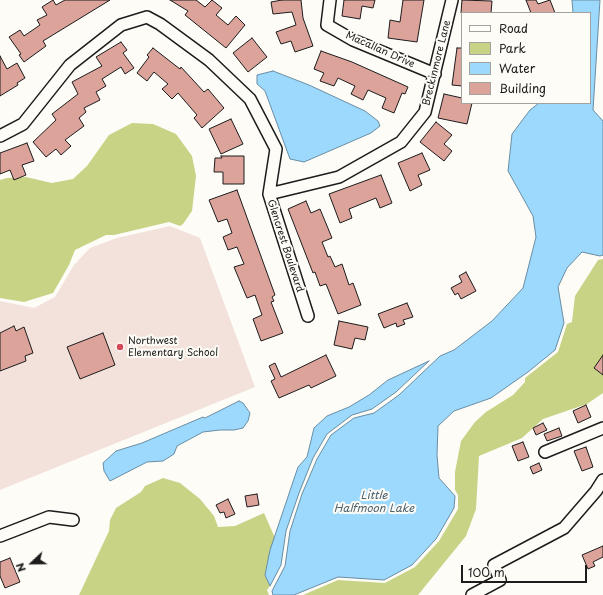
<!DOCTYPE html>
<style>
body{margin:0}
#map{position:relative;width:603px;height:595px;overflow:hidden;background:#fdfcf7;font-family:"Playpen Sans",sans-serif}
canvas{display:block}
.legend{position:absolute;left:461px;top:12px;width:130px;height:92px;box-sizing:border-box;background:#fdfcf7;border:1px solid #a3a29f;margin:0;padding:5px 7px;list-style:none;font-size:12px;color:#1c1c1c}
.legend li{display:flex;align-items:center;gap:8px;height:20px}
.legend b{width:20px;border:1px solid #a3a29f}
.north{position:absolute;left:12px;top:543px;width:40px;height:40px;-webkit-text-stroke:3px #fdfcf7;paint-order:stroke;rotate:248deg;font-size:11px;font-weight:700;line-height:16px;text-align:center;color:#1c1c1c}
.north::after{content:'';display:block;margin:auto;width:14px;height:18px;background:#1c1c1c;clip-path:polygon(50% 0,100% 100%,50% 72%,0 100%)}
.scale{position:absolute;left:461px;top:565px;width:126px;height:18px;box-sizing:border-box;border:2px solid #1c1c1c;border-top:0;padding-left:5px;font-size:12px;line-height:14px;white-space:nowrap;color:#1c1c1c;-webkit-text-stroke:3px #fdfcf7;paint-order:stroke}
</style>
<div id="map">
<canvas width="603" height="595"></canvas>
<ul class="legend">
<li><b style="height:5px;background:#fdfcf7"></b>Road</li>
<li><b style="height:11px;background:#c8d386"></b>Park</li>
<li><b style="height:11px;background:#9cd9fd"></b>Water</li>
<li><b style="height:11px;background:#dca39b"></b>Building</li>
</ul>
<div class="north">N</div>
<div class="scale">100 m</div>
</div>
<script>
const ctx = document.querySelector('canvas').getContext('2d');
ctx.lineJoin = 'round';
function fillPath(path, color) { ctx.fillStyle = color; ctx.fill(path, 'evenodd'); }
const toPath = rows => new Path2D(rows.map(r => 'M' + r).join(''));
function stroke(path, color, width, dash) { ctx.strokeStyle = color; ctx.lineWidth = width; ctx.lineCap = dash ? 'butt' : 'round'; ctx.setLineDash(dash || []); ctx.stroke(path); }
function label(font, color, halo, rows, align = 'center') {
  ctx.font = font + ' "Playpen Sans",sans-serif'; ctx.lineWidth = 4; ctx.setLineDash([]); ctx.textBaseline = 'middle'; ctx.strokeStyle = halo; ctx.fillStyle = color; for (const [text, x, y, turn = 0] of rows) {
    ctx.save(); ctx.translate(x, y); ctx.rotate((+turn || 0) * Math.PI / 180); ctx.textAlign = isNaN(turn) ? turn : align; if (halo) ctx.strokeText(text, 0, 0); ctx.fillText(text, 0, 0); ctx.restore();
  }
}
const built = toPath([
 [170,226,200,238,255,387,0,490,0,301,34,308,55,297,74,265,90,248,117,238]
]);
const green = toPath([
 [132,123,153,124,176,134,192,156,196,176,192,211,183,224,180,226,169,222,114,235,106,235,75,250,69,265,53,293,24,302,0,298,0,180,7,178,26,177,52,183,73,179,87,166,109,135],
 [603,259,603,393,587,404,543,419,522,438,479,456,476,509,466,536,418,595,303,595,338,580,385,583,415,567,439,541,458,509,458,495,455,490,455,472,461,441,475,422,486,412,513,395,525,382,525,378,558,352,567,324,572,322,575,296,598,260],
 [163,478,180,483,200,499,214,516,218,527,235,526,264,513,275,538,265,575,270,586,267,590,269,595,79,595,109,531,110,520,116,508,141,492,145,486]
]);
const water = toPath([
 [572,0,600,0,593,110,603,121,603,255,600,256,582,252,567,268,558,287,564,323,555,350,528,372,491,398,454,411,438,426,437,455,439,478,455,496,454,508,436,539,412,565,384,580,338,577,294,595,273,595,272,591,285,566,290,531,302,494,317,459,331,435,354,418,374,413,399,395,440,356,454,350,492,321,523,288,536,237,533,216,508,171,512,134,530,110,539,103,590,103,590,13,573,13,572,0],
 [273,71,309,85,365,111,378,121,380,126,371,133,304,162,290,159,265,91,257,84,257,75,273,71],
 [429,361,396,392,372,409,352,415,327,434,313,458,299,493,286,531,281,565,270,586,265,575,270,550,298,467,307,457,314,428,327,416,349,407,369,395,388,380,429,361],
 [239,401,243,403,250,413,248,421,243,428,234,430,220,430,203,432,177,446,174,454,163,461,147,462,110,481,104,471,103,463,116,451,142,443,203,417,205,418,239,401]
]);
const building = toPath([
 [53,0,56,5,65,0,110,0,43,41,46,46,24,62,19,55,21,54,9,37,20,30,24,36,40,25,37,20,47,15,42,7,53,0],
 [170,0,196,0,205,7,212,0,222,8,216,15,228,25,236,16,245,25,226,48,185,15,188,11,170,0],
 [282,0,301,0,303,18,313,46,295,52,291,41,281,44,276,32,296,25,292,12,273,14,271,2,282,0],
 [344,0,375,0,373,8,362,6,360,19,342,16,344,0],
 [403,0,424,0,417,42,388,38,390,20,400,22,403,0],
 [462,0,492,1,491,13,461,13,462,0],
 [526,0,536,0,538,4,550,0,555,13,531,13,526,0],
 [252,38,267,57,248,72,233,53,252,38],
 [121,42,127,50,123,53,134,68,125,74,121,67,102,79,106,86,96,92,100,100,84,108,86,112,79,118,84,126,65,140,71,146,61,155,56,149,46,157,33,142,56,120,52,114,78,94,72,82,102,66,96,57,121,42],
 [153,48,180,69,181,67,204,92,208,89,224,108,202,128,194,118,197,115,178,93,172,99,162,89,168,84,154,72,147,81,137,73,149,57,147,55,153,48],
 [457,48,462,48,462,86,452,85,457,48],
 [321,51,352,62,408,87,405,94,402,93,394,113,382,108,386,98,368,90,363,100,351,94,355,86,338,78,334,86,320,81,324,73,314,69,321,51],
 [0,56,7,69,17,63,25,78,17,83,18,85,0,96,0,56],
 [444,94,462,98,462,103,472,103,467,124,438,118,444,94],
 [231,119,243,144,221,154,209,129,231,119],
 [436,122,452,135,444,144,452,151,444,161,420,142,436,122],
 [27,143,34,161,22,165,26,175,14,180,10,170,0,174,0,153,27,143],
 [422,153,430,170,418,175,422,185,410,191,398,163,422,153],
 [221,156,244,156,244,184,223,184,223,172,214,172,215,158,222,158,221,156],
 [381,175,392,203,380,208,376,198,349,209,352,218,340,223,329,194,381,175],
 [237,190,275,295,272,297,274,301,271,302,283,333,261,341,253,319,262,315,255,295,247,298,234,267,244,264,237,247,228,250,223,237,232,233,227,219,218,222,209,200,237,190],
 [306,201,311,213,320,209,332,238,322,242,328,257,330,256,335,267,342,264,349,285,353,283,361,305,338,314,326,284,320,286,315,272,313,273,288,209,306,201],
 [466,272,476,291,461,299,458,293,455,295,451,288,462,282,459,276,466,272],
 [407,303,413,317,403,320,405,324,397,327,396,323,384,328,378,314,407,303],
 [339,321,368,327,365,340,355,338,352,349,334,345,339,321],
 [14,326,16,331,24,327,33,353,25,356,26,361,0,371,0,333,14,326],
 [103,333,115,365,80,379,67,347,103,333],
 [326,355,336,376,311,388,309,385,279,398,271,381,275,379,269,366,275,363,281,377,326,355],
 [603,355,603,375,594,368,603,355],
 [586,405,591,417,578,423,573,411,586,405],
 [543,423,547,430,536,435,533,428,543,423],
 [559,428,562,436,547,441,544,434,559,428],
 [523,442,529,457,518,461,512,446,523,442],
 [586,447,593,467,582,471,574,451,586,447],
 [539,463,542,470,533,474,530,467,539,463],
 [257,494,259,505,247,507,245,496,257,494],
 [228,499,235,514,226,518,224,512,220,513,216,505,228,499],
 [603,546,603,557,593,562,595,566,588,569,582,555,603,546],
 [10,558,20,582,5,588,0,576,0,562,10,558]
]);
const minor = toPath([
 [330,0,327,25,353,40,435,74],
 [0,136,23,124,70,65,121,25,147,17,160,24,209,60,250,99,276,149,269,194,308,316],
 [269,194,339,177,401,142,425,112,452,0],
 [545,452,603,428],
 [0,536,49,517,73,520],
 [472,595,500,580,494,565,564,528,596,491,603,480]
]);
const markers = [
 [120,347,4,"#d1495b"]
];
const streetNames = [
 ["Macallan Drive",380,50,24],
 ["Breckinmore Lane",437,63,-76],
 ["Glencrest Boulevard",285,246,72]
];
const poiNames = [
 ["Northwest",128,341],
 ["Elementary School",128,353]
];
const waterNames = [
 ["Little",374,496],
 ["Halfmoon Lake",374,509]
];
fillPath(built, '#f3e1db');
fillPath(green, '#c8d386');
fillPath(water, '#9cd9fd');
stroke(water, '#698da3', 1);
fillPath(building, '#dca39b');
stroke(building, '#1c1c1c', 1);
stroke(minor, '#1c1c1c', 14);
stroke(minor, '#fdfcf7', 11);
for (const [x, y, r, color] of markers) { const dot = new Path2D(); dot.arc(x, y, r, 0, 2 * Math.PI); ctx.fillStyle = color; ctx.fill(dot); stroke(dot, '#fdfcf7', 1.5); }
label('10px', '#1c1c1c', '#fdfcf7', streetNames);
label('10px', '#1c1c1c', '#fdfcf7', poiNames, 'left');
label('italic 11px', '#495e6b', '#fdfcf7', waterNames);
</script>
